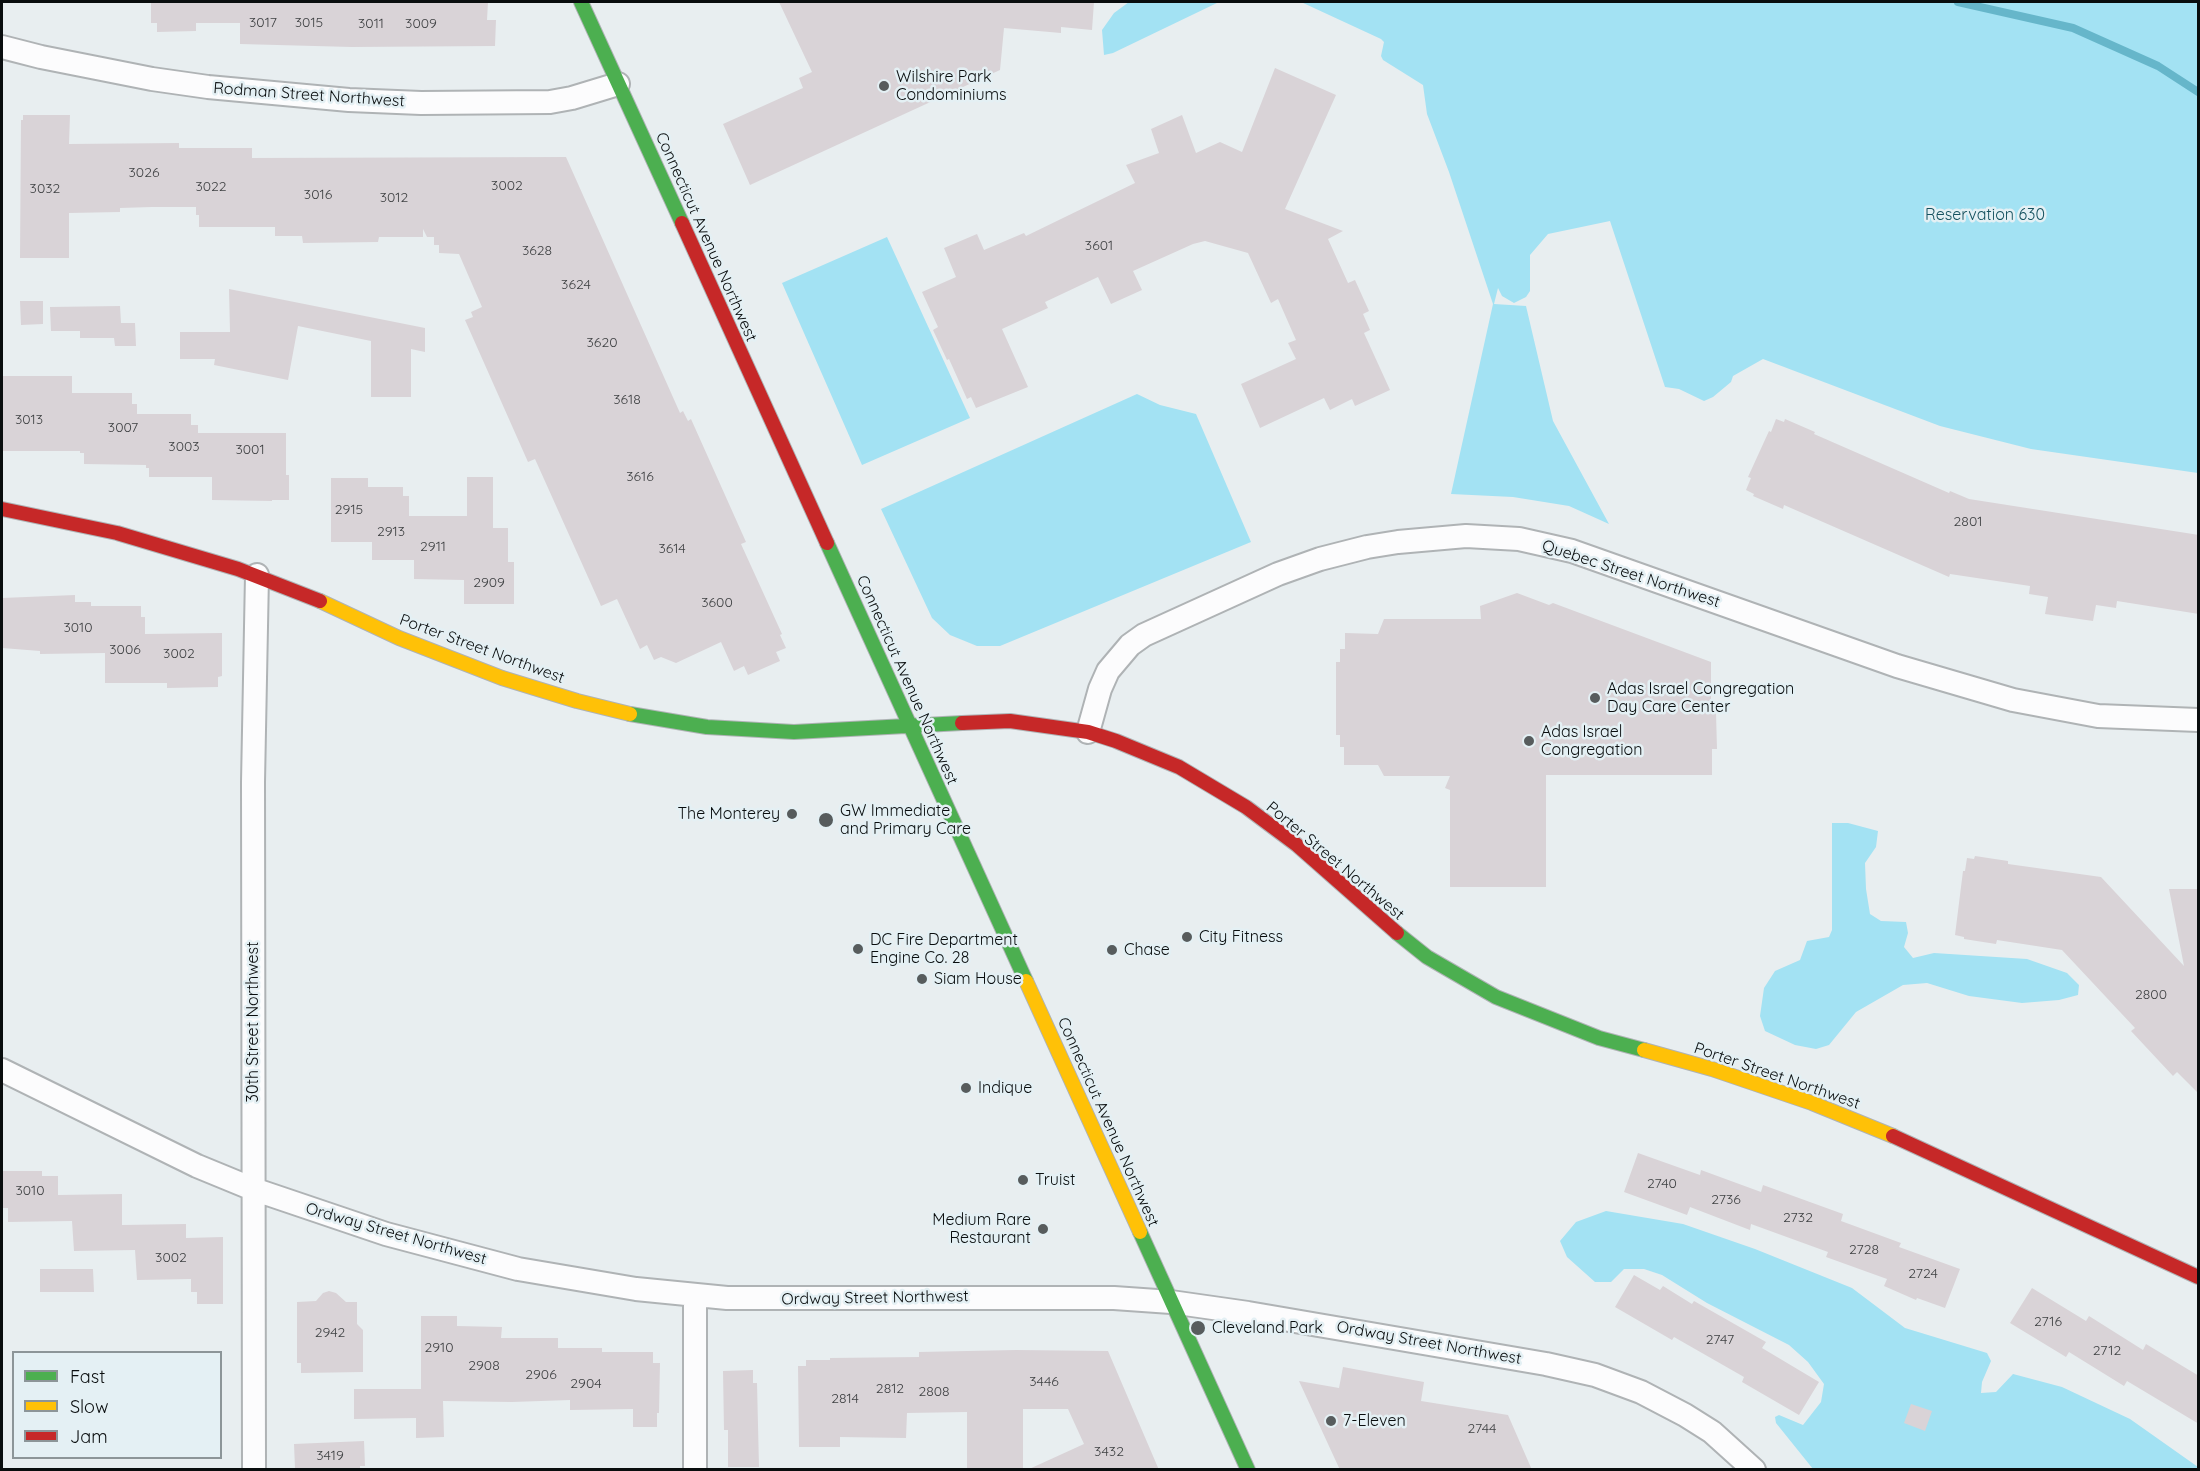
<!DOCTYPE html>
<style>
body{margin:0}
#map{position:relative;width:2200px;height:1471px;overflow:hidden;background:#e8eef0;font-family:Quicksand,sans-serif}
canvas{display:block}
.frame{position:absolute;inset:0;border:3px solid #090d0e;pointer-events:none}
.legend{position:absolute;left:12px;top:1351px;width:210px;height:108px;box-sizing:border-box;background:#e4f0f4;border:2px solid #8c9598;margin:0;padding:8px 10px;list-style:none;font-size:18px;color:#090d0e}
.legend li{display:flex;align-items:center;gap:12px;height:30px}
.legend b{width:30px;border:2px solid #8c9598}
</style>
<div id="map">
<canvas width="2200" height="1471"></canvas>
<div class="frame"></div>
<ul class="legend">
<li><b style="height:8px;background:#4caf50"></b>Fast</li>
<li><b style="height:8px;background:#ffc107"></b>Slow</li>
<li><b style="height:8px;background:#c62828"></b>Jam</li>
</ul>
</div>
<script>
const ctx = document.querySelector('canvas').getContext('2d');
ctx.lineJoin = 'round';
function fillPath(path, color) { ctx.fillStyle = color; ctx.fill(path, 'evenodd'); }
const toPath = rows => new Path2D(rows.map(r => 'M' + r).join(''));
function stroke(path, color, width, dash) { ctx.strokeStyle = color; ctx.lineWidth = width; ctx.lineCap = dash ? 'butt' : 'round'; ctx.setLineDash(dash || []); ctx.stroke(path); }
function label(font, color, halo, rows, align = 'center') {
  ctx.font = font + ' Quicksand,sans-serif'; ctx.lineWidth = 5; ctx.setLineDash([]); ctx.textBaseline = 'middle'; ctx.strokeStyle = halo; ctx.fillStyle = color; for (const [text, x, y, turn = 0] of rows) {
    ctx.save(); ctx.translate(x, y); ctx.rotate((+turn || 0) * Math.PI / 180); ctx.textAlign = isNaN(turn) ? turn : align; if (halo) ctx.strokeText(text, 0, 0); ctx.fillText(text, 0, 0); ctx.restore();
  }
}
const green = toPath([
 [1129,2,1219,2,1113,53,1104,55,1102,30,1114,13],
 [1301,2,2198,2,2198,473,2031,449,1940,426,1763,359,1733,376,1731,382,1713,397,1704,401,1679,389,1665,387,1610,221,1548,234,1530,255,1530,291,1526,297,1514,303,1502,296,1498,288,1494,304,1526,306,1553,421,1609,524,1569,506,1513,497,1451,494,1493,304,1449,172,1427,114,1423,85,1383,60,1381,56,1384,42,1381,39],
 [887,237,970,418,862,465,782,283],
 [1137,394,1160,405,1196,414,1251,542,1000,646,977,646,950,635,932,618,881,509],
 [1832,823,1848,823,1878,831,1876,847,1865,863,1866,889,1870,914,1881,921,1906,922,1908,933,1904,947,1913,958,1934,953,2027,959,2067,973,2079,985,2078,995,2059,1000,2022,1003,1969,996,1927,983,1903,985,1856,1012,1829,1045,1816,1049,1795,1045,1765,1031,1760,1016,1764,988,1775,971,1800,960,1807,941,1829,937,1832,930],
 [1606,1211,1683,1224,1755,1249,1852,1288,1905,1328,1987,1353,1991,1361,1982,1382,1981,1393,1996,1392,2013,1374,2062,1387,2130,1419,2198,1467,2198,1469,1813,1469,1776,1423,1775,1417,1779,1415,1803,1425,1821,1402,1824,1384,1808,1362,1789,1345,1707,1303,1662,1275,1644,1269,1624,1269,1611,1282,1595,1282,1567,1257,1560,1241,1576,1222]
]);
const stream = toPath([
 [1958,2,2073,28,2158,66,2198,92]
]);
const building = toPath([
 [151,2,488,2,487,20,496,20,495,46,352,47,240,44,240,23,196,23,196,31,157,32,157,23,151,23],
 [779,2,1094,2,1092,30,1061,27,1061,33,1004,28,1000,70,750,185,723,124,803,88,799,78,812,72],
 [1275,68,1336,95,1285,209,1343,231,1328,239,1348,283,1355,280,1369,311,1363,314,1370,330,1364,333,1390,390,1355,406,1352,399,1330,410,1324,398,1260,428,1241,384,1296,359,1288,343,1296,340,1278,299,1271,303,1248,253,1205,241,1193,244,1133,271,1142,290,1111,304,1098,277,1045,302,1048,308,1002,329,1028,387,976,408,971,397,967,399,949,359,947,360,933,330,938,327,922,292,956,277,944,248,977,234,984,250,1024,233,1026,236,1135,183,1126,165,1159,153,1151,129,1182,115,1196,153,1220,142,1242,152],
 [23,115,70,115,69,144,179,143,179,148,252,148,252,158,566,157,680,413,683,411,688,421,691,419,746,542,741,544,782,634,780,635,786,648,776,652,780,661,748,675,744,666,734,671,721,642,676,663,661,657,654,660,647,645,640,649,617,599,601,606,535,459,528,462,465,320,473,317,471,312,482,307,459,254,439,253,439,245,434,245,434,237,427,237,423,229,423,237,379,237,378,242,303,243,302,236,275,236,275,227,199,227,199,215,196,215,196,207,152,207,120,208,120,212,69,213,69,258,20,258,21,120,23,120],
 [229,289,425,328,425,352,411,349,411,397,371,397,371,341,298,326,288,380,214,365,215,359,180,359,180,332,230,332],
 [20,301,43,301,43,324,21,325],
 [120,306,121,323,135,323,136,346,115,346,114,338,80,338,80,331,51,331,50,307],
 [2,376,72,376,72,393,132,393,132,404,137,404,137,414,191,414,191,425,198,425,198,433,286,433,286,475,289,475,289,500,272,500,272,501,212,500,212,477,149,477,149,468,146,468,146,465,84,464,84,453,80,453,80,451,2,451],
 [1776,419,1784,422,1785,419,1815,432,1814,434,1949,493,1950,491,1969,499,2199,535,2199,614,2117,601,2116,608,2096,605,2093,621,2045,614,2048,597,2029,594,2030,586,1950,574,1949,577,1784,505,1783,509,1753,496,1754,494,1746,490,1751,478,1748,477,1769,431,1771,432],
 [467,477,493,477,493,528,508,528,508,562,514,562,514,604,464,604,464,580,414,579,414,560,372,560,372,542,331,542,331,478,368,478,368,487,403,487,403,496,409,496,409,516,467,516],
 [1517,593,1549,605,1553,603,1711,662,1711,713,1716,713,1717,749,1712,749,1712,775,1546,775,1546,887,1450,887,1450,790,1445,788,1450,776,1384,776,1378,765,1344,765,1344,747,1340,747,1340,735,1336,735,1336,662,1340,662,1340,649,1345,649,1345,633,1378,634,1384,619,1481,619,1480,606],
 [75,595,75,602,91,602,91,606,141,606,141,617,145,617,145,634,222,633,222,676,218,677,218,687,167,688,167,683,105,683,105,653,40,654,40,651,2,648,2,598],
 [1975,856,2008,861,2008,864,2101,877,2184,966,2169,889,2199,889,2199,1094,2177,1072,2173,1076,2131,1031,2135,1028,2062,950,1997,940,1996,944,1964,939,1964,937,1955,935,1963,871,1965,871,1967,858,1974,859],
 [1638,1153,1700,1175,1701,1170,1761,1192,1763,1185,1843,1214,1841,1221,1901,1243,1899,1247,1960,1269,1945,1308,1917,1298,1916,1300,1884,1286,1887,1279,1826,1257,1828,1252,1751,1224,1750,1230,1690,1207,1687,1215,1624,1192],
 [2,1171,42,1171,42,1176,58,1176,58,1195,122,1194,122,1225,186,1224,186,1238,223,1237,223,1304,197,1304,197,1292,191,1292,191,1279,137,1280,135,1250,74,1251,72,1221,8,1222,8,1208,2,1208],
 [40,1269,93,1269,94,1292,40,1292],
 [1634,1275,1660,1290,1663,1286,1692,1304,1694,1301,1766,1342,1762,1348,1819,1382,1799,1415,1742,1382,1744,1377,1674,1337,1672,1340,1615,1307],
 [2032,1288,2086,1321,2089,1316,2143,1350,2146,1344,2199,1376,2199,1424,2127,1381,2124,1386,2069,1352,2066,1357,2010,1323],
 [329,1291,336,1293,346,1302,357,1302,357,1324,363,1330,363,1372,301,1373,301,1363,297,1363,297,1302,316,1301,323,1293],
 [421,1316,457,1316,457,1326,502,1327,501,1338,558,1338,558,1348,602,1348,602,1352,653,1352,653,1363,660,1363,659,1413,657,1413,657,1427,633,1427,633,1409,570,1410,570,1400,512,1402,443,1401,444,1437,416,1438,416,1418,354,1419,354,1389,421,1389],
 [1016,1350,1108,1351,1159,1470,1027,1470,1084,1444,1068,1409,1023,1409,1023,1470,967,1470,967,1412,907,1413,906,1438,840,1437,840,1447,799,1447,798,1366,806,1366,806,1360,830,1360,830,1358,919,1357,919,1352],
 [1343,1367,1424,1382,1421,1401,1508,1415,1532,1470,1340,1470,1299,1381,1339,1388],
 [753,1370,753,1383,757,1383,759,1467,728,1467,728,1430,724,1430,723,1371],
 [1911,1404,1932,1411,1925,1431,1904,1423],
 [364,1441,365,1466,360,1466,360,1470,295,1468,294,1444]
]);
const street = toPath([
 [2,47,41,57,152,79,208,87,349,100,421,103,550,102,572,98,618,84],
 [1088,732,1100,689,1108,671,1130,645,1144,635,1278,574,1320,559,1367,547,1398,542,1466,536,1519,539,1572,551,1897,666,2013,700,2098,716,2198,720],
 [2,1070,197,1166,253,1189,386,1234,518,1269,636,1289,727,1298,1114,1298,1171,1302,1248,1313,1546,1364,1595,1375,1641,1392,1685,1415,1712,1432,1754,1470],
 [254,1470,253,782,257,575],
 [695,1470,695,1296]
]);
const fast = toPath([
 [581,2,682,223],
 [827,543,1026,981],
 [630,714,707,727,794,732,962,723],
 [1397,933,1427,957,1496,997,1599,1038,1644,1050],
 [1140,1232,1248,1470]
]);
const slow = toPath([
 [320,601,399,638,502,678,577,701,630,714],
 [1026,981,1140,1232],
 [1644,1050,1712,1069,1812,1103,1893,1136]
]);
const jam = toPath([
 [682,223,827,543],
 [2,509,117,533,238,569,320,601],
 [962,723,1010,721,1088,732,1116,741,1179,767,1246,807,1297,845,1397,933],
 [1893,1136,2198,1277]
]);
const markers = [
 [884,86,6,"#575c5d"],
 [1595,698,6,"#575c5d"],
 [1529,741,6,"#575c5d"],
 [792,814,6,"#575c5d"],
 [826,820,8,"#575c5d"],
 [1187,937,6,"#575c5d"],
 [858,949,6,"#575c5d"],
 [1112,950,6,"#575c5d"],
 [922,979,6,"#575c5d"],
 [966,1088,6,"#575c5d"],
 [1023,1180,6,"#575c5d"],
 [1043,1229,6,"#575c5d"],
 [1198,1328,8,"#575c5d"],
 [1331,1421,6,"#575c5d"]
];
const numberNames = [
 ["3017",263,23],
 ["3015",309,23],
 ["3011",371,24],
 ["3009",421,24],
 ["3026",144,173],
 ["3002",507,186],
 ["3022",211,187],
 ["3032",45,189],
 ["3016",318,195],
 ["3012",394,198],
 ["3601",1099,246],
 ["3628",537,251],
 ["3624",576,285],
 ["3620",602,343],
 ["3618",627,400],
 ["3013",29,420],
 ["3007",123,428],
 ["3003",184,447],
 ["3001",250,450],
 ["3616",640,477],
 ["2915",349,510],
 ["2801",1968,522],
 ["2913",391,532],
 ["2911",433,547],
 ["3614",672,549],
 ["2909",489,583],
 ["3600",717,603],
 ["3010",78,628],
 ["3006",125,650],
 ["3002",179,654],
 ["2800",2151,995],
 ["2740",1662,1184],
 ["3010",30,1191],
 ["2736",1726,1200],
 ["2732",1798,1218],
 ["2728",1864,1250],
 ["3002",171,1258],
 ["2724",1923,1274],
 ["2716",2048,1322],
 ["2942",330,1333],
 ["2747",1720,1340],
 ["2910",439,1348],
 ["2712",2107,1351],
 ["2908",484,1366],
 ["2906",541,1375],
 ["3446",1044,1382],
 ["2904",586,1384],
 ["2812",890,1389],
 ["2808",934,1392],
 ["2814",845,1399],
 ["2744",1482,1429],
 ["3432",1109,1452],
 ["3419",330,1456]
];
const poiNames = [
 ["Wilshire Park",896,77],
 ["Condominiums",896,95],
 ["Adas Israel Congregation",1607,689],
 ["Day Care Center",1607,707],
 ["Adas Israel",1541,732],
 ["Congregation",1541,750],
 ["GW Immediate",840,811],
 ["and Primary Care",840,829],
 ["The Monterey",780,814,"right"],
 ["City Fitness",1199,937],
 ["DC Fire Department",870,940],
 ["Engine Co. 28",870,958],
 ["Chase",1124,950],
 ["Siam House",934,979],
 ["Indique",978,1088],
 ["Truist",1035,1180],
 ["Medium Rare",1031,1220,"right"],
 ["Restaurant",1031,1238,"right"],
 ["Cleveland Park",1212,1328],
 ["7-Eleven",1343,1421]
];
const streetNames = [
 ["Rodman Street Northwest",309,95,4],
 ["Connecticut Avenue Northwest",706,237,66],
 ["Quebec Street Northwest",1631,574,18],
 ["Porter Street Northwest",482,649,20],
 ["Connecticut Avenue Northwest",907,680,66],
 ["Porter Street Northwest",1335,861,40],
 ["30th Street Northwest",253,1022,-90],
 ["Porter Street Northwest",1777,1076,19],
 ["Connecticut Avenue Northwest",1108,1122,66],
 ["Ordway Street Northwest",396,1234,16],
 ["Ordway Street Northwest",875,1298,-1],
 ["Ordway Street Northwest",1429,1343,10]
];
const parkNames = [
 ["Reservation 630",1985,215]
];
fillPath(green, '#a3e2f3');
stroke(stream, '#66b6ca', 8);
fillPath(building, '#d9d3d7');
stroke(street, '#afb3b5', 26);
stroke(fast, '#afb3b5', 16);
stroke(slow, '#afb3b5', 16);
stroke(jam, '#afb3b5', 16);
stroke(street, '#fcfcfd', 22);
stroke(fast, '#4caf50', 14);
stroke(slow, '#ffc107', 14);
stroke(jam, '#c62828', 14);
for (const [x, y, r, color] of markers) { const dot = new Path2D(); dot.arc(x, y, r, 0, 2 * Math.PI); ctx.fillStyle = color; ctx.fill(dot); stroke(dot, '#e4f0f4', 2); }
label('14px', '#404244', null, numberNames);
label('16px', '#090d0e', '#e4f0f4', poiNames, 'left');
label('16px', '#090d0e', '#e4f0f4', streetNames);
label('16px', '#15515f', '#e4f0f4', parkNames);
</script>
